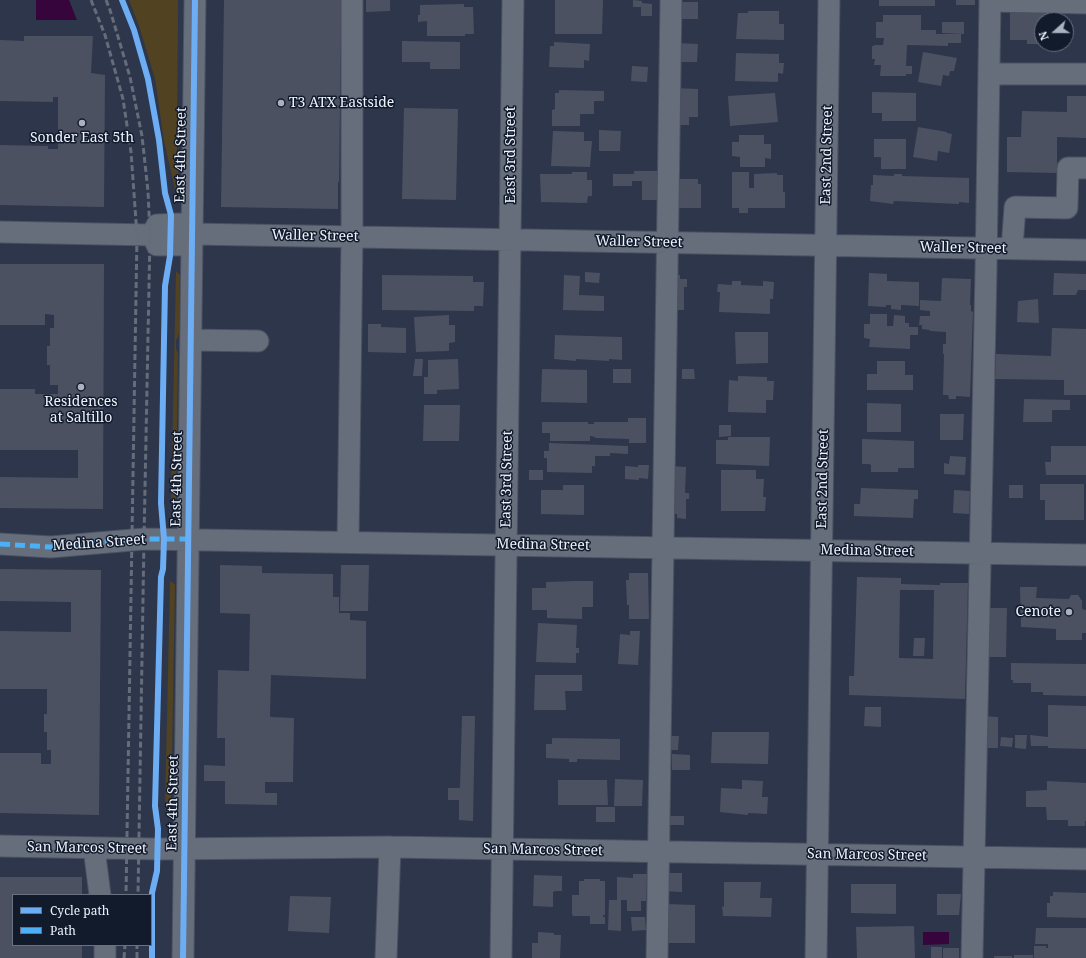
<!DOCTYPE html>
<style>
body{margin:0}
#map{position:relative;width:1086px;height:958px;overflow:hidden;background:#2d364b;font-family:"Noto Serif",serif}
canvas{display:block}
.legend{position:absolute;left:12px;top:894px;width:140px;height:52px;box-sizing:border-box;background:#121b2c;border:1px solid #6a7180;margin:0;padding:5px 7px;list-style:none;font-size:12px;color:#eef3fd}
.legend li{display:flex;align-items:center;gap:8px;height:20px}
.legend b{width:20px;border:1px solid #6a7180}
.north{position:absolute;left:1034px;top:12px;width:40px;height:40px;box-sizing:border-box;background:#121b2c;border:1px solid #6a7180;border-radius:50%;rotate:249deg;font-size:11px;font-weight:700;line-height:16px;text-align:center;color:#eef3fd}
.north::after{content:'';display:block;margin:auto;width:14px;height:18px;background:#aab1bf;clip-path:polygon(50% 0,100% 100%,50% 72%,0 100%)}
</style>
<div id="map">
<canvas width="1086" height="958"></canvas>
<ul class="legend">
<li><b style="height:5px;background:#6dadf4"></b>Cycle path</li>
<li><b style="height:5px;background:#4cb0f7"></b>Path</li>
</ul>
<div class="north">N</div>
</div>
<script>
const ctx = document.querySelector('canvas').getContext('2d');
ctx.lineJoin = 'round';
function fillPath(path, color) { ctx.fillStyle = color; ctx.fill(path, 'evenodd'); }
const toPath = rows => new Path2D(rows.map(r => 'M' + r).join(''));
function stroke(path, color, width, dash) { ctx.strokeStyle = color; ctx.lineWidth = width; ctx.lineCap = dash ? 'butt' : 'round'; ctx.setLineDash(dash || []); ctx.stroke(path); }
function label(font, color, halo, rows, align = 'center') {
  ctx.font = font + ' "Noto Serif",serif'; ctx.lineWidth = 3; ctx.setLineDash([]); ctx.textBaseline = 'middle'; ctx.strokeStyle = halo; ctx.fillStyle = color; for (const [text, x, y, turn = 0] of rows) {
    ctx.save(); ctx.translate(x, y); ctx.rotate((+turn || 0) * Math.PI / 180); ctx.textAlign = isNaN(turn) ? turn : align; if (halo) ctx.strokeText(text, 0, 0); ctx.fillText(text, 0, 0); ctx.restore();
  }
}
const green = toPath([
 [129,0,178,0,177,153,180,195,177,198,164,141,155,79,139,26],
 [176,271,180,275,179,333,177,339,176,339,176,349,178,353,176,500,171,504],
 [170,581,175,584,171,813,167,813,165,807]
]);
const water = toPath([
 [36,0,69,0,77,20,36,20],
 [923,932,949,932,949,944,923,945]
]);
const building = toPath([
 [224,0,343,0,343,25,341,25,339,182,338,182,338,209,221,207],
 [366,0,390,0,390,11,366,12],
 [555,0,603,0,602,34,555,34],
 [633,0,642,1,642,3,652,4,652,16,641,16,641,7,633,7],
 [879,0,935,0,935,6,879,6],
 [956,0,975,0,975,5,956,5],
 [678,2,698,2,698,19,679,19],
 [464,4,464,7,473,7,474,34,465,34,465,36,427,36,427,21,418,22,418,15,420,15,420,5],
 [1010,10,1056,10,1056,20,1042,20,1042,44,1027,44,1027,40,1010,40],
 [748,11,779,11,779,24,784,24,784,40,736,39,738,13,748,13],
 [883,15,921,15,921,30,936,30,936,34,961,34,961,43,948,43,948,46,907,45,906,66,912,66,912,74,906,74,906,76,880,76,881,65,874,65,875,59,872,59,872,46,874,46,874,45,883,45,884,38,876,38,876,22,883,22],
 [942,22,964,22,964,34,942,33],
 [24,36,93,36,91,73,105,75,104,207,0,205,0,145,48,146,48,149,58,149,58,97,53,97,53,102,0,101,0,40,24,41],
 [402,41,460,42,460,69,430,69,430,62,402,62],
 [554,42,590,44,589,61,584,60,584,68,549,67,550,46,554,46],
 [677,43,698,44,697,62,677,62],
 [923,52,957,58,954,71,950,71,949,76,943,75,941,86,918,82],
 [736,53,779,54,779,63,784,63,783,74,778,73,778,82,735,81],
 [632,66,648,67,647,82,631,81],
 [674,88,698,89,698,117,689,117,689,125,675,125],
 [559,90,604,91,604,101,594,101,594,114,580,114,580,126,552,126,552,110,555,109,555,93,559,93],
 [872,92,916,93,916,121,882,121,882,113,872,113],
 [775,93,778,122,730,126,728,96],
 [1067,96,1086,96,1086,138,1057,137,1057,173,1007,172,1007,137,1021,137,1022,111,1067,112],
 [404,108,458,109,456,200,402,199],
 [918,127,947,132,947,133,952,134,949,153,938,151,937,161,913,157],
 [599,130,621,131,620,151,599,151],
 [553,131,584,132,584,141,592,141,590,167,551,166],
 [739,135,764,135,764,144,771,144,771,159,765,158,765,167,740,167,740,157,732,156,732,142,739,142],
 [874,139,906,139,906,169,881,169,881,157,874,157],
 [634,171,657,171,657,200,642,200,642,181,632,181,632,186,613,186,613,174,634,174],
 [572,172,587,172,587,180,592,180,592,196,588,196,587,203,541,202,540,174,572,174],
 [732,172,749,172,749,188,754,188,754,174,777,173,777,175,783,175,783,192,785,192,785,208,748,208,748,213,739,213,739,208,732,208],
 [894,174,902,174,902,176,969,178,969,203,959,202,959,204,894,201,893,204,870,201,871,185,873,185,873,175,894,176],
 [675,179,698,179,698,184,701,184,701,208,673,208],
 [0,264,104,264,103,509,0,508,0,477,78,478,78,450,0,450,0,389,35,389,35,394,58,394,58,385,50,385,50,365,47,365,47,346,50,346,50,328,54,328,54,315,45,314,45,325,0,325],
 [585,272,600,273,599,283,585,282],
 [869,273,887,274,887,281,919,282,919,306,901,305,901,310,891,309,891,305,886,305,886,307,868,306],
 [1054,273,1086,274,1086,290,1078,290,1076,295,1053,295],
 [382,275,473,276,473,282,484,282,483,306,474,306,474,311,382,310],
 [564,275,580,276,579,295,604,296,604,311,563,310],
 [674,275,680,275,680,279,687,279,687,287,684,287,684,310,673,310],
 [942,278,971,279,970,305,971,305,971,311,973,312,970,397,956,396,956,399,949,399,948,395,943,395,944,354,943,354,943,344,946,344,946,332,930,331,930,330,922,329,922,325,919,325,920,316,930,316,930,311,920,310,920,300,941,301],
 [732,281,741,281,741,285,763,286,763,281,774,282,773,299,770,299,770,314,719,312,720,292,717,292,718,284,732,285],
 [1038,299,1039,323,1017,322,1018,301],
 [870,314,887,314,887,326,893,326,894,315,905,316,905,323,909,323,909,327,918,327,918,335,910,335,910,349,869,347,870,339,864,338,864,324,870,324],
 [449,315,449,325,455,325,455,342,449,343,449,351,416,352,414,317],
 [368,324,381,324,381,327,406,328,406,353,368,352],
 [1052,328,1086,329,1086,395,1064,395,1064,380,995,379,996,354,1051,356],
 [735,332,768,332,768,363,736,364],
 [555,335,622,337,622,360,609,359,609,361,576,359,576,361,554,359],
 [415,359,423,359,422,376,413,376],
 [458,359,459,389,437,390,437,394,424,394,424,377,428,377,428,360],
 [877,361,905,361,905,375,913,375,913,390,867,390,867,374,877,374],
 [542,369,587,370,587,403,541,402],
 [613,369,631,369,631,383,613,383],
 [682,369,694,369,695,379,682,379],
 [738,376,767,377,767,381,774,381,773,400,766,400,766,413,728,412,729,380,738,381],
 [1024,399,1070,400,1070,410,1052,410,1052,422,1023,422],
 [867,403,901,404,901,432,867,432],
 [424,405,460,405,459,441,423,441],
 [940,414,964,414,963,440,940,440],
 [628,418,646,418,646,443,629,443,629,439,595,438,595,437,590,436,590,441,550,441,550,433,542,433,542,422,588,422,588,424,594,424,594,422,628,422],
 [719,425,731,425,731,436,719,437],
 [728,437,770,437,769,466,716,464,716,440,728,440],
 [862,439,914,441,914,468,898,468,898,472,871,472,871,465,869,464,862,464],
 [549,443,628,446,628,454,610,453,610,456,595,456,595,466,592,466,592,473,547,472,547,458,544,458,544,451,549,451],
 [1051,446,1086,446,1086,475,1046,475,1045,462,1051,462],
 [950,456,966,457,965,475,944,474,944,463,949,464],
 [638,465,649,465,648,479,639,478,639,480,625,479,625,466,638,467],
 [670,466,686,467,685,493,689,493,689,499,686,499,686,519,677,518,677,514,670,514],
 [529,470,543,470,543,480,529,480],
 [721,470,756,470,756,479,764,479,763,497,766,497,765,511,721,511],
 [1040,484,1084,484,1084,520,1045,520,1045,500,1040,500],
 [563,485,584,485,584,515,541,514,541,490,563,490],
 [1009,485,1023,485,1023,498,1009,498],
 [861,488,918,490,918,499,914,499,913,518,854,516,854,504,860,504],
 [954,490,970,491,969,514,953,513],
 [220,565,262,566,262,573,333,574,333,597,339,597,339,613,350,613,350,620,366,621,366,679,271,675,270,716,271,717,294,718,293,782,265,782,265,793,277,793,277,805,225,804,225,781,204,781,204,765,225,766,225,738,217,738,218,670,249,671,250,614,220,613],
 [341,565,369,565,368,611,340,611],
 [0,569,101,570,99,815,0,813,0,753,41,753,41,764,51,764,51,750,47,750,47,732,44,732,44,714,47,714,47,689,0,689,0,631,71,632,71,602,0,601],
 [629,573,648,573,649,619,629,619,629,605,627,605,626,580,629,580],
 [857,577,901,578,901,584,940,585,940,583,968,583,965,699,849,695,849,676,854,676],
 [900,590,934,590,933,659,899,658],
 [577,581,593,581,593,607,582,607,582,619,547,618,547,610,532,610,532,588,546,588,546,582],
 [1020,587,1037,587,1036,598,1069,599,1071,595,1078,595,1082,601,1082,609,1086,610,1086,633,1082,633,1082,640,1056,640,1056,629,1021,627],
 [989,608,1007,608,1006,657,988,657],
 [538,623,577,625,576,648,579,648,579,653,576,653,576,663,536,662],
 [630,631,640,631,638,665,618,664,620,634,630,635],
 [914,638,925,638,924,656,913,656],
 [1011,663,1086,664,1086,696,1043,695,1043,692,1031,692,1031,683,1013,683,1013,680,1011,680],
 [535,675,582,675,582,691,565,691,566,710,534,710],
 [1048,705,1086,706,1086,749,1048,748,1048,746,1031,746,1030,735,1048,737],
 [865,707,881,707,881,727,864,726],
 [462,716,475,716,473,821,459,820,459,800,448,800,448,788,460,788],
 [981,716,998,717,998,748,980,748],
 [712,732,769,732,768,764,711,763],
 [1015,735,1027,735,1026,749,1015,748],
 [670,736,679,736,678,750,669,750],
 [1001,737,1013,738,1012,747,1000,746],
 [552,738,620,739,620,760,577,759,577,762,569,762,569,759,546,758,546,744,552,744],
 [672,754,690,755,690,770,672,770],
 [615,779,643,780,642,806,614,806],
 [558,780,607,780,608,805,558,805],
 [742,780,763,781,762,797,768,797,767,814,748,813,748,815,720,812,721,788,742,789],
 [1047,781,1086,783,1086,821,1085,821,1085,826,1068,826,1068,820,1047,820,1046,807,1026,807,1026,791,1047,790],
 [596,807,615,807,615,822,596,822],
 [669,816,684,816,684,825,669,825],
 [663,873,682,873,682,892,662,891],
 [633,874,647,874,646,901,641,901,641,911,627,911,627,900,621,900,621,931,608,930,609,900,617,900,617,877,633,878],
 [534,875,562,876,562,891,555,891,553,892,553,907,533,906],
 [0,877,82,877,82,895,13,895,13,945,82,945,82,958,0,958],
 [584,879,600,879,600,881,605,881,605,915,603,915,603,917,605,917,605,924,590,924,590,916,573,916,572,914,572,895,579,895,579,881,584,881],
 [724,882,761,882,760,898,772,898,771,917,723,916,722,906,724,907],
 [851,884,896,884,896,914,851,913],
 [1053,892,1086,893,1086,918,1047,917,1047,903,1050,903,1050,896,1053,896],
 [937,894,961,894,959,915,937,915],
 [290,896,331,897,329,933,288,931],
 [666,904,695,905,695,943,666,943],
 [631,917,645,917,646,930,632,931],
 [914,926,915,958,857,958,856,927],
 [1036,928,1086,928,1086,958,1034,958,1034,946,1046,946,1046,948,1048,948,1048,944,1035,944],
 [538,932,554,933,554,935,561,935,560,958,532,958,532,943,538,943],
 [931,947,942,947,942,958,931,958],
 [943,948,959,948,959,958,943,958],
 [1014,955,1033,955,1033,958,1014,958],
 [994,956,1012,956,1012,958,994,958]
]);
const minor = toPath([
 [990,1,1086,3],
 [989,74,1086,74],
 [0,232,152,235],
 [152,235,157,225,177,224,183,224,192,234,1086,250],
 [152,235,157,245,183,245,192,234],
 [1012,248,1015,207,1067,208,1068,168,1086,168],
 [191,340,258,341],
 [348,542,352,237,352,0],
 [0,544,51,547,144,539,1086,555],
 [0,846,158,849,390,847,1086,859],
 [94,848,100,895],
 [105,958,105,945],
 [183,958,195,0],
 [386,958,390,847],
 [501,958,513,0],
 [657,958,671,0],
 [816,958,829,0],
 [972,958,986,270,990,0]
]);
const rail = toPath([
 [91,0,105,35,123,99,131,152,137,235,126,895],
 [106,0,110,10,130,77,142,136,148,191,150,235,144,539,138,895],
 [124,958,125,945],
 [137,958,137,945]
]);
const quiet = toPath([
 [0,544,51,547,131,539,188,539]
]);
const cycleway = toPath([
 [122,0,134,30,148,79,159,140,165,193,171,215,170,256,165,286,161,503,164,539,163,569,161,577,155,806,158,829,157,871,152,893,152,958],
 [183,958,195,0]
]);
const markers = [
 [281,103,4,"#aab1bf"],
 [82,123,4,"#aab1bf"],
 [81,387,4,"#aab1bf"],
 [1069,612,4,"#aab1bf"]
];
const poiNames = [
 ["T3 ATX Eastside",289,103,"left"],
 ["Sonder East 5th",82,138],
 ["Residences",81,402],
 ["at Saltillo",81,418],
 ["Cenote",1061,612,"right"]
];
const streetNames = [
 ["East 4th Street",181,155,-89],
 ["East 3rd Street",511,155,-90],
 ["East 2nd Street",827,155,-89],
 ["Waller Street",315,236,1],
 ["Waller Street",639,242,1],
 ["Waller Street",963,248,1],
 ["East 4th Street",177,479,-89],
 ["East 3rd Street",507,479,-89],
 ["East 2nd Street",823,479,-89],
 ["Medina Street",99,543,-4],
 ["Medina Street",543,545,1],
 ["Medina Street",867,551,1],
 ["East 4th Street",173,803,-89],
 ["San Marcos Street",87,848,1],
 ["San Marcos Street",543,850,1],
 ["San Marcos Street",867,855,1]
];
fillPath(green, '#514221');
fillPath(water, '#35053c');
fillPath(building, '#4c5162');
stroke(minor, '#4b5161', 23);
stroke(minor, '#666d7b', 21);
stroke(rail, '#656c7a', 3, [6, 3]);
stroke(quiet, '#4cb0f7', 5, [10, 5]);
stroke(cycleway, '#6dadf4', 6);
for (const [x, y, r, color] of markers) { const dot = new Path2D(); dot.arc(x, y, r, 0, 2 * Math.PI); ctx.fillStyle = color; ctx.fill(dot); stroke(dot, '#121b2c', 1.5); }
label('14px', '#eef3fd', '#121b2c', poiNames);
label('14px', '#eef3fd', '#121b2c', streetNames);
</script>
